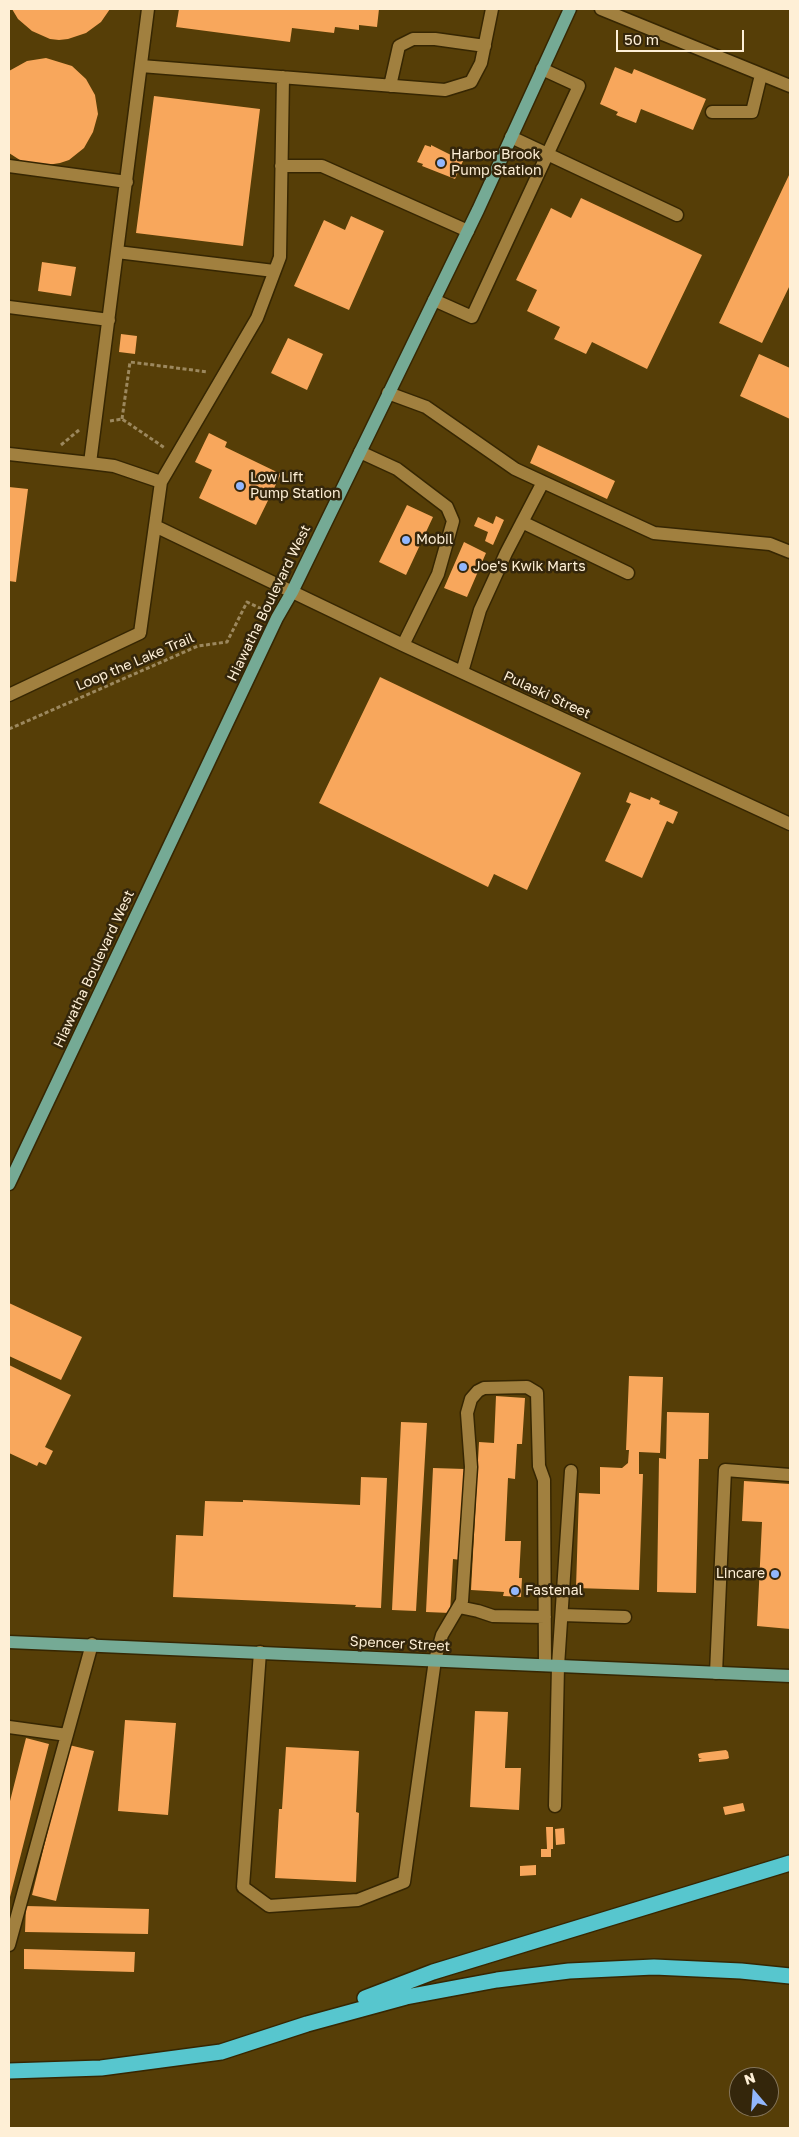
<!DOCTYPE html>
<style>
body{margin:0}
#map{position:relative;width:799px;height:2137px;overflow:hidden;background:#563e07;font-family:"Golos Text",sans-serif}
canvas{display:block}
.frame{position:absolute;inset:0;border:10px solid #feefd6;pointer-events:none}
.north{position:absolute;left:729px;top:2067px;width:50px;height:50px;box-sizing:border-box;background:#34260b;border:1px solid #85765c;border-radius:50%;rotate:342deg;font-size:14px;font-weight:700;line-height:20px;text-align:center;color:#feefd6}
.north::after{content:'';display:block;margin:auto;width:18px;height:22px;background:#92b7fd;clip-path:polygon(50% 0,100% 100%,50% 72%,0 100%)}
.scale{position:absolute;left:616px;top:30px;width:128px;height:22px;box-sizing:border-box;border:2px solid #feefd6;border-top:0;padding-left:6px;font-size:15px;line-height:18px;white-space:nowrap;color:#feefd6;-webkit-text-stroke:4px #34260b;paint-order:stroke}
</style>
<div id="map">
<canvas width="799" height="2137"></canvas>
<div class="frame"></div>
<div class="north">N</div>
<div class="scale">50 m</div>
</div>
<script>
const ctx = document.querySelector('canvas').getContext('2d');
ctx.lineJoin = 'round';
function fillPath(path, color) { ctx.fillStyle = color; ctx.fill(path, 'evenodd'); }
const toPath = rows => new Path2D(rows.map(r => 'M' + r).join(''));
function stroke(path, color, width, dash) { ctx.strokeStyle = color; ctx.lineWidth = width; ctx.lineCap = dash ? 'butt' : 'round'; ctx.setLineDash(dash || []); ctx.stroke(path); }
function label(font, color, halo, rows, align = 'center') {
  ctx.font = font + ' "Golos Text",sans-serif'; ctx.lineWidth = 5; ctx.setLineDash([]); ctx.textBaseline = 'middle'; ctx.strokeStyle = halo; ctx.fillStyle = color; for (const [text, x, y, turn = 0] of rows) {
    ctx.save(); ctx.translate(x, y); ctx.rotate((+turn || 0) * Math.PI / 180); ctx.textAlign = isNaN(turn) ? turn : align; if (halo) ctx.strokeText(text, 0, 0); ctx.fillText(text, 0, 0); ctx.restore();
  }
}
const building = toPath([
 [12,9,110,9,101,22,86,33,68,39,59,40,50,39,32,31,18,19],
 [179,9,379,9,377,27,359,25,359,30,335,27,334,33,292,28,290,42,176,27],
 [46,58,72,66,86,79,95,95,98,114,93,132,84,148,69,160,60,163,41,166,23,162,9,153,9,71,27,61],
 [615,67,632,74,634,69,706,99,693,130,641,109,636,123,616,115,618,112,600,104],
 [154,96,260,109,243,246,136,233],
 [425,145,431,147,431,145,463,161,455,179,422,166,423,164,417,162],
 [790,173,790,285,762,343,719,323],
 [581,198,702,255,647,369,592,342,586,354,554,339,560,327,527,311,537,290,516,280,551,208,571,218],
 [351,216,384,231,349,310,294,286,324,220,345,230],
 [42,262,76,267,71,296,38,291],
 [121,334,137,336,135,354,119,352],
 [288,338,323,354,307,390,271,373],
 [759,354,790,368,790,419,740,396],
 [209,433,227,442,225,447,281,474,256,525,199,498,212,470,195,462],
 [538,445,615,481,607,499,530,463],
 [9,487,28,489,16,582,9,581],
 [407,505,433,517,406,575,379,562],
 [496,516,504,520,493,545,485,541,488,532,474,526,478,517,493,524],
 [464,542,486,553,467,597,444,588],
 [380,677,581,773,527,890,494,874,488,887,319,803],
 [630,792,650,800,651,797,660,801,659,804,678,812,673,824,667,821,642,878,605,861,631,804,626,802],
 [9,1303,82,1337,61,1380,9,1356],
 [9,1365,71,1395,45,1447,53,1451,46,1465,39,1462,37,1466,9,1453],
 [629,1376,663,1377,660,1453,639,1452,639,1474,643,1474,639,1590,576,1588,579,1493,600,1494,600,1467,622,1468,628,1463,629,1450,626,1450],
 [496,1396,525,1398,522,1444,517,1444,515,1479,508,1478,505,1541,521,1541,519,1578,522,1578,521,1597,503,1596,504,1592,471,1590,479,1442,494,1443],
 [667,1412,709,1413,708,1459,699,1459,696,1593,657,1592,659,1458,666,1459],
 [401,1422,427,1423,416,1611,392,1610],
 [433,1468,465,1469,461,1560,453,1559,450,1613,426,1612],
 [361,1477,387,1478,381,1608,355,1607,356,1605,173,1597,176,1535,203,1536,205,1501,243,1502,243,1500,360,1505],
 [744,1481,790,1484,790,1629,757,1626,762,1522,742,1521],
 [475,1711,508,1712,505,1768,521,1768,519,1810,470,1807],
 [125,1720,176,1723,168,1815,118,1811],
 [26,1738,49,1744,9,1901,9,1805],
 [69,1745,94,1751,56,1901,32,1895],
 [286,1747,359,1751,356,1812,359,1813,356,1882,275,1878,279,1809,282,1809],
 [726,1750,728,1752,729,1758,727,1759,699,1762,699,1759,702,1758,699,1758,698,1754,701,1753],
 [743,1803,745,1811,725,1815,723,1807],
 [546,1827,553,1827,553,1849,551,1849,551,1857,541,1857,541,1849,547,1849],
 [564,1828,565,1844,556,1845,555,1829],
 [536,1865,536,1875,520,1876,520,1866],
 [26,1906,149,1909,148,1934,25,1932],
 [24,1949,135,1952,134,1972,24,1969]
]);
const path = toPath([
 [122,419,130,362,208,372],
 [110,421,122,419,165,448],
 [61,445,79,430],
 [9,729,198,646,227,642,247,602,266,611]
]);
const minor = toPath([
 [601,9,790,86],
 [141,66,445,90,471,82,481,63,492,9],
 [390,86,399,46,413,39,435,39,485,46],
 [712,112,752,112,761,75],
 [511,137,677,215],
 [9,166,127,182],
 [281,166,322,166,468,231],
 [117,252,274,271],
 [434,300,472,317,579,86,542,69],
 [9,307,109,320],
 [388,393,426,407,515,469,543,482,506,553,480,610,462,672],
 [360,452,397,469,447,507,453,521,438,574,403,645],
 [9,454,90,463],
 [161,482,257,318,280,257,283,77],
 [543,482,654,533,770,544,790,552],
 [522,522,628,573],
 [155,526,403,645,790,824],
 [9,695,140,633,161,482,114,466,90,463,148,9],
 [459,1607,478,1611,493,1616,545,1617],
 [562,1615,625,1617],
 [260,1652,243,1887,269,1906,358,1900,404,1882,435,1660,442,1635,462,1601,471,1467,467,1413,471,1399,478,1391,484,1388,527,1387,537,1393,539,1466,544,1480,545,1665],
 [716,1673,725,1470,790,1475],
 [9,1727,67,1735],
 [555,1806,558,1666,571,1471],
 [9,1945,92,1644]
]);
const major = toPath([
 [9,1184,277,618,292,592,478,210,570,9],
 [9,1642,790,1676]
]);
const highway = toPath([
 [365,1998,433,1972,790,1863],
 [9,2071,101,2068,221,2052,307,2024,406,1997,497,1980,569,1971,654,1967,741,1971,790,1976]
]);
const markers = [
 [441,163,5,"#92b7fd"],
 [240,486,5,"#92b7fd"],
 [406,540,5,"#92b7fd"],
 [463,567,5,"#92b7fd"],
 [775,1574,5,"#92b7fd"],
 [515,1591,5,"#92b7fd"]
];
const poiNames = [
 ["Harbor Brook",451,155],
 ["Pump Station",451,171],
 ["Low Lift",250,478],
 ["Pump Station",250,494],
 ["Mobil",416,540],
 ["Joe's Kwik Marts",473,567],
 ["Lincare",765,1574,"right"],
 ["Fastenal",525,1591]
];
const streetNames = [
 ["Hiawatha Boulevard West",269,603,-64],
 ["Loop the Lake Trail",135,662,-23],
 ["Pulaski Street",547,695,25],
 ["Hiawatha Boulevard West",94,969,-65],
 ["Spencer Street",400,1644,3]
];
fillPath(building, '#f8a75c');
stroke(minor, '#362602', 15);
stroke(major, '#362602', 15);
stroke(highway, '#362602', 18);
stroke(path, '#9c885e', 3, [4, 2.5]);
stroke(minor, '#a1803f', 12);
stroke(major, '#75aa95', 12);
stroke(highway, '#57c6ce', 15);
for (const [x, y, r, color] of markers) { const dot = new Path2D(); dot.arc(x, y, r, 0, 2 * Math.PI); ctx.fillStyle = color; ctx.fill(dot); stroke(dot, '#34260b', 2); }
label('14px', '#feefd6', '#34260b', poiNames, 'left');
label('14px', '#feefd6', '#34260b', streetNames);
</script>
